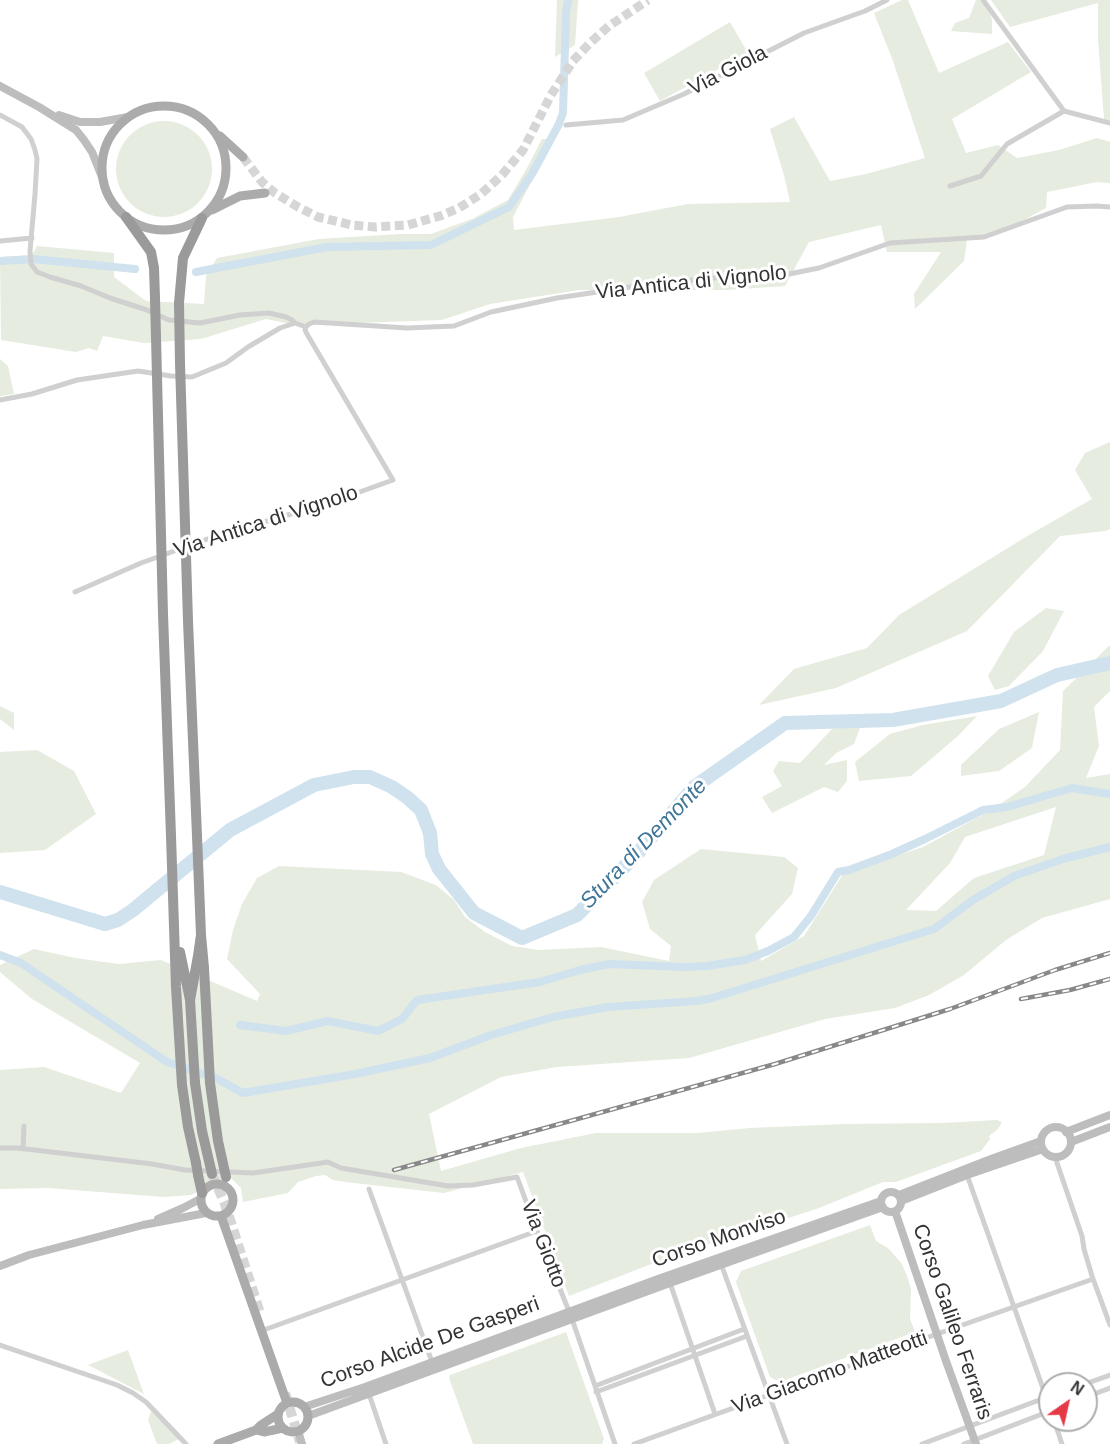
<!DOCTYPE html>
<style>
body{margin:0}
#map{position:relative;width:1110px;height:1444px;overflow:hidden;background:#fff;font-family:Helvetica,sans-serif}
canvas{display:block}
.north{position:absolute;left:1038px;top:1372px;width:60px;height:60px;box-sizing:border-box;background:#fff;border:2px solid #adadad;border-radius:50%;rotate:34deg;font-size:16px;font-weight:700;line-height:24px;text-align:center;color:#333}
.north::after{content:'';display:block;margin:auto;width:21px;height:27px;background:#e63946;clip-path:polygon(50% 0,100% 100%,50% 72%,0 100%)}
</style>
<div id="map">
<canvas width="1110" height="1444"></canvas>
<div class="north">N</div>
</div>
<script>
const ctx = document.querySelector('canvas').getContext('2d');
ctx.lineJoin = 'round';
function fillPath(path, color) { ctx.fillStyle = color; ctx.fill(path, 'evenodd'); }
const toPath = rows => new Path2D(rows.map(r => 'M' + r).join(''));
function stroke(path, color, width, dash) { ctx.strokeStyle = color; ctx.lineWidth = width; ctx.lineCap = dash ? 'butt' : 'round'; ctx.setLineDash(dash || []); ctx.stroke(path); }
function label(font, color, halo, rows, align = 'center') {
  ctx.font = font + ' Helvetica,sans-serif'; ctx.lineWidth = 6; ctx.setLineDash([]); ctx.textBaseline = 'middle'; ctx.strokeStyle = halo; ctx.fillStyle = color; for (const [text, x, y, turn = 0] of rows) {
    ctx.save(); ctx.translate(x, y); ctx.rotate((+turn || 0) * Math.PI / 180); ctx.textAlign = isNaN(turn) ? turn : align; if (halo) ctx.strokeText(text, 0, 0); ctx.fillText(text, 0, 0); ctx.restore();
  }
}
const green = toPath([
 [557,0,579,0,578,1,575,45,555,57],
 [902,0,908,0,939,73,1008,42,1031,72,952,119,966,153,998,145,1017,158,1059,150,1097,138,1110,142,1110,183,1097,182,1047,192,1046,208,1017,224,967,240,964,261,915,309,914,294,941,252,887,252,881,225,809,242,785,286,727,290,579,290,490,304,442,320,295,325,266,319,201,339,144,343,103,336,97,351,89,348,76,352,1,340,0,257,32,255,37,246,114,253,114,277,146,301,204,304,206,276,217,258,319,239,400,234,431,234,472,219,508,200,527,168,542,139,554,139,513,217,514,230,619,217,688,204,790,202,784,175,770,129,794,117,830,181,866,174,925,158,893,61,874,13],
 [976,0,980,0,990,13,992,20,992,34,951,31,955,23,969,18],
 [991,0,1110,0,1110,121,1104,119,1098,39,1098,3,1010,27],
 [730,22,748,53,660,101,644,73],
 '116 169a48 48 0 1 1 96 0a48 48 0 1 1-96 0Z',
 [0,359,8,366,14,394,0,396],
 [1110,442,1110,529,1105,531,1060,536,967,631,836,688,759,705,794,669,867,648,899,615,1029,535,1092,499,1075,470,1085,453],
 [1046,608,1064,611,1043,651,1009,686,995,690,988,676,1014,632],
 [1110,645,1110,691,1094,707,1099,746,1086,778,1110,774,1110,899,1042,918,1006,940,964,975,929,995,895,1008,825,1019,689,1058,557,1067,501,1077,429,1114,441,1171,521,1148,596,1133,697,1133,750,1128,845,1124,942,1123,997,1120,1002,1122,998,1129,989,1136,990,1139,981,1151,896,1182,883,1182,819,1208,672,1256,569,1296,523,1172,444,1193,345,1182,333,1180,325,1175,316,1176,298,1182,288,1193,243,1202,241,1188,230,1177,191,1195,164,1197,48,1188,0,1189,0,1070,44,1067,121,1093,140,1063,32,999,0,972,0,965,34,949,75,958,119,964,161,960,257,1001,260,994,227,959,233,930,242,904,257,878,279,866,401,872,436,885,454,900,465,917,485,932,512,946,539,950,601,947,669,961,671,946,650,929,642,902,654,880,701,849,784,857,798,868,792,894,755,935,761,961,804,936,843,874,923,847,993,809,1025,787,1060,750,1063,691],
 [1056,807,1044,855,974,878,936,911,906,910,950,863,965,837],
 [0,706,14,713,14,730,0,719],
 [1039,712,1032,748,999,771,961,776,961,765,999,729],
 [977,716,958,736,911,776,859,781,855,762,890,734,923,725],
 [861,725,854,744,836,753,824,765,847,760,847,781,838,792,824,787,772,813,762,797,782,786,773,771,779,761,800,763,832,729],
 [37,750,74,771,96,814,45,850,0,853,0,752],
 [870,1225,876,1241,888,1248,902,1264,907,1276,911,1289,910,1319,915,1332,780,1382,770,1377,736,1282,741,1271],
 [566,1332,604,1439,602,1444,473,1444,449,1378,450,1375],
 [128,1350,141,1386,144,1394,88,1365],
 [151,1411,179,1439,169,1444,157,1444,148,1420]
]);
const canal = toPath([
 [0,261,33,259,135,269],
 [196,272,327,247,431,245,509,207,532,174,559,124,563,113,566,13,568,0],
 [0,955,21,963,167,1062,216,1078,243,1093,355,1074,430,1058,491,1035,553,1017,608,1007,697,1001,712,998,934,929,973,900,1014,876,1063,859,1110,847],
 [240,1025,286,1031,328,1021,378,1031,402,1019,417,1000,540,982,580,970,609,964,684,967,707,966,745,960,768,951,794,937,811,916,838,872,849,870,892,854,925,839,983,810,1007,807,1072,788,1110,794]
]);
const river = toPath([
 [0,892,105,924,118,920,133,910,230,830,314,785,354,777,370,777,392,787,408,798,421,810,430,833,432,854,439,869,474,913,522,938,577,915,638,853,694,787,785,723,893,720,1001,701,1057,675,1110,663]
]);
const primaryTunnel = toPath([
 [243,157,262,182,275,193,298,207,318,217,352,225,375,227,408,225,440,216,459,208,481,194,502,175,523,150,551,95,573,61,590,43,609,26,648,0]
]);
const highwayTunnel = toPath([
 [212,1174,225,1204,260,1313],
 [285,1393,300,1442]
]);
const street = toPath([
 [983,0,1064,111,1110,123],
 [0,115,22,127,31,139,35,150,37,159,35,194,30,251,31,264,37,272,50,277,81,286,110,298,147,310,169,320,200,323,240,315,269,313,286,317,292,320,295,323,306,327],
 [566,125,623,120,684,94,804,33,865,11,887,0],
 [950,186,981,176,1007,144,1064,111],
 [0,241,32,238],
 [306,327,309,324,314,322,407,328,454,326,491,312,557,298,644,285,733,276,764,279,819,268,890,243,984,237,1067,207,1097,206,1110,207],
 [0,400,32,394,77,380,138,371,171,376,192,377,226,363,248,347,280,328,295,323],
 [75,592,141,563,213,537,332,502,393,480,307,334,305,330,306,327],
 [0,1148,18,1148,152,1164,185,1170,253,1173,328,1162,341,1168,448,1186,473,1185,517,1177,537,1231,572,1319,615,1444],
 [23,1149,24,1126],
 [1055,1157,1082,1236,1084,1249,1092,1276,1110,1325],
 [967,1175,1050,1408],
 [369,1189,432,1362],
 [721,1264,787,1444],
 [670,1283,715,1414],
 [261,1331,537,1231],
 [0,1345,117,1385,133,1393,146,1402,186,1444],
 [1085,1384,1110,1375],
 [595,1386,744,1329],
 [596,1392,747,1336],
 [369,1394,386,1444],
 [1086,1397,1110,1388],
 [1054,1420,1062,1444],
 [634,1444,937,1334,1093,1279],
 [922,1444,1050,1396],
 [964,1444,1050,1411]
]);
const secondary = toPath([
 [0,86,39,107,76,130,84,140,92,152,104,182],
 [59,115,80,122,100,122,128,117],
 '1041 1142a15 15 0 1 1 30 0a15 15 0 1 1-30 0Z',
 [1066,1132,1110,1115],
 [1071,1142,1110,1127],
 '881 1202a10 10 0 1 1 20 0a10 10 0 1 1-20 0Z',
 [899,1195,991,1159,1041,1141],
 [901,1201,967,1175,1043,1149],
 [895,1211,946,1361,976,1444],
 [158,1219,183,1208,200,1199],
 [0,1266,29,1255,143,1225,206,1213],
 [304,1407,365,1387,658,1279,881,1201],
 [308,1416,670,1283,883,1207],
 [298,1431,302,1444]
]);
const primary = toPath([
 '102 168a62 62 0 1 1 124 0a62 62 0 1 1-124 0Z',
 [220,136,243,157],
 [212,210,240,196,265,193],
 '201 1200a16 16 0 1 1 32 0a16 16 0 1 1-32 0Z',
 [221,1216,287,1403],
 '278 1417a15 15 0 1 1 30 0a15 15 0 1 1-30 0Z',
 [256,1430,264,1432,283,1428],
 [218,1444,256,1430,261,1425,278,1414]
]);
const highway = toPath([
 [126,217,151,252,154,268,155,298],
 [179,303,183,258,202,218],
 [171,836,176,987,182,1085,188,1127,196,1163],
 [180,952,190,1000,195,1083],
 [190,1000,198,956,201,935,197,836],
 [198,1175,202,1193]
]);
const rail = toPath([
 [1021,999,1070,990,1110,979],
 [394,1170,775,1064,950,1009,1055,970,1110,953]
]);
const highwayBridge = toPath([
 [155,298,163,614,171,836],
 [179,303,180,363,188,621,197,836],
 [201,935,204,968,210,1083,218,1141,226,1177],
 [195,1083,202,1131,212,1174],
 [196,1163,198,1175]
]);
const streetNames = [
 ["Via Giola",728,71,-27],
 ["Via Antica di Vignolo",691,283,-6],
 ["Via Antica di Vignolo",266,522,-18],
 ["Corso Monviso",719,1239,-19],
 ["Via Giotto",543,1244,69],
 ["Corso Galileo Ferraris",952,1322,71],
 ["Corso Alcide De Gasperi",430,1343,-20],
 ["Via Giacomo Matteotti",830,1373,-20]
];
const waterNames = [
 ["Stura di Demonte",644,844,-46]
];
fillPath(green, '#e6ecdf');
stroke(canal, '#cfe2ee', 8);
stroke(river, '#cfe2ee', 14);
stroke(primaryTunnel, '#d6d6d6', 9, [9, 4.5]);
stroke(highwayTunnel, '#d6d6d6', 10, [10, 5]);
stroke(street, '#d0d0d0', 5);
stroke(secondary, '#bdbdbd', 8);
stroke(primary, '#ababab', 9);
stroke(highway, '#9a9a9a', 10);
stroke(rail, '#888', 4.5);
stroke(rail, '#fff', 2, [7]);
stroke(highwayBridge, '#9a9a9a', 10);
label('21px', '#333', '#fff', streetNames);
label('italic 22px', '#3f7597', '#fff', waterNames);
</script>
